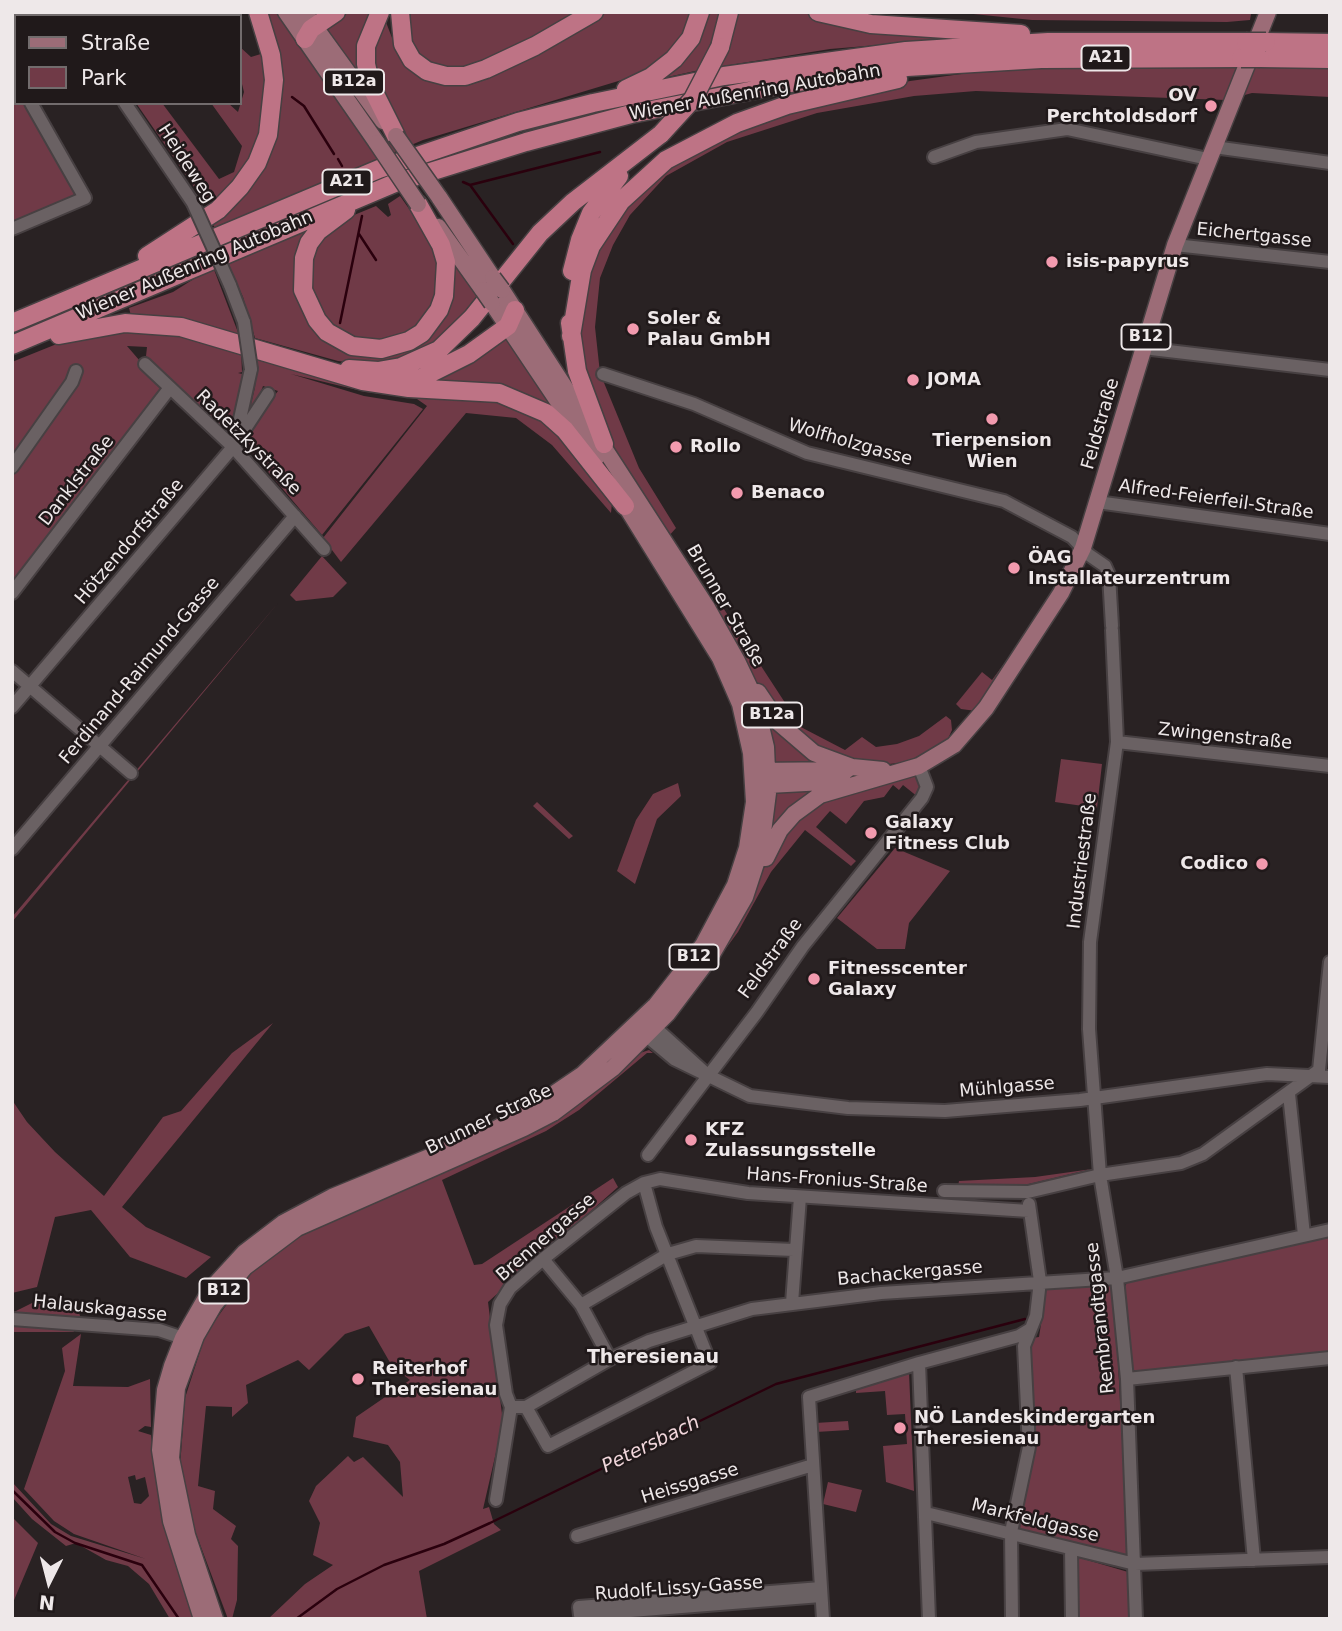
<!DOCTYPE html>
<meta charset="utf-8">
<style>
body{margin:0}
#map{position:relative;width:1342px;height:1631px;overflow:hidden;background:#292223;font-family:"DejaVu Sans",sans-serif}
canvas{display:block}
.frame{position:absolute;inset:0;border:14px solid #eee8e9;pointer-events:none}
.legend{position:absolute;left:14px;top:14px;width:228px;height:91px;box-sizing:border-box;background:#20191a;border:2px solid #726c6d;margin:0;padding:9px 12px;list-style:none;font-size:21px;color:#eee8e9}
.legend li{display:flex;align-items:center;gap:14px;height:35px}
.legend b{width:35px;border:2px solid #726c6d}
.north{position:absolute;left:14px;top:1547px;width:70px;height:70px;-webkit-text-stroke:5px #20191a;paint-order:stroke;rotate:186deg;font-size:19px;font-weight:700;line-height:28px;text-align:center;color:#eee8e9}
.north::after{content:'';display:block;margin:auto;width:24px;height:32px;background:#eee8e9;clip-path:polygon(50% 0,100% 100%,50% 72%,0 100%)}
</style>
<div id="map">
<canvas width="1342" height="1631"></canvas>
<div class="frame"></div>
<ul class="legend">
<li><b style="height:9px;background:#9c6c77"></b>Straße</li>
<li><b style="height:19px;background:#703a47"></b>Park</li>
</ul>
<div class="north">N</div>
</div>
<script>
const ctx = document.querySelector('canvas').getContext('2d');
ctx.lineJoin = 'round';
function fillPath(path, color) { ctx.fillStyle = color; ctx.fill(path, 'evenodd'); }
const toPath = rows => new Path2D(rows.map(r => 'M' + r).join(''));
function stroke(path, color, width, dash) { ctx.strokeStyle = color; ctx.lineWidth = width; ctx.lineCap = dash ? 'butt' : 'round'; ctx.setLineDash(dash || []); ctx.stroke(path); }
function label(font, color, halo, rows, align = 'center') {
  ctx.font = font + ' "DejaVu Sans",sans-serif'; ctx.lineWidth = 5; ctx.setLineDash([]); ctx.textBaseline = 'middle'; ctx.strokeStyle = halo; ctx.fillStyle = color; for (const [text, x, y, turn = 0] of rows) {
    ctx.save(); ctx.translate(x, y); ctx.rotate((+turn || 0) * Math.PI / 180); ctx.textAlign = isNaN(turn) ? turn : align; if (halo) ctx.strokeText(text, 0, 0); ctx.fillText(text, 0, 0); ctx.restore();
  }
}
const green = toPath([
 [261,12,278,12,369,146,404,133,390,112,370,58,384,17,399,56,415,73,440,83,574,32,607,12,695,12,671,56,635,76,423,140,215,228,212,223,270,143],
 [345,12,375,12,363,85,324,26],
 [403,12,586,12,465,71,430,68,407,44],
 [703,12,724,12,704,69,654,80],
 [734,12,802,12,835,22,952,36,952,39,830,49,717,67],
 [954,12,1248,12,1251,14,1250,20,1227,22,1032,20],
 [240,47,251,57,264,53,268,76,266,105,255,146,240,174,208,207,136,103,162,103,219,179,234,172,242,146,211,103,228,103,238,112,244,92,240,76],
 [1154,66,1330,67,1330,97,1252,93,1226,100,976,91,914,96,817,113,727,142,666,176,630,215,613,245,600,278,595,327,600,373,639,468,676,528,668,537,609,440,587,388,579,350,578,314,585,279,602,237,635,194,678,158,729,131,817,102,910,81,998,69],
 [12,84,16,103,23,103,75,193,73,203,16,224,12,220],
 [400,196,438,250,440,301,418,329,381,344,353,341,326,321,309,291,314,244,342,220,376,206,388,217,391,215,388,204],
 [316,223,297,273,343,348,430,331,452,259,477,296,441,341,403,360,372,365,338,361,255,338,243,297,227,262],
 [213,267,239,335,185,320,131,316,129,308,173,292],
 [121,328,170,330,241,349,242,372,238,373,242,374,243,384,230,431,224,426,218,430,146,356,147,347,127,346,165,390,12,586,12,475,84,371,75,365,12,460,12,362,84,333],
 [508,333,543,388,558,418,428,382,458,369],
 [257,354,514,404,557,429,612,503,611,513,552,445,516,418,466,413,341,562,323,538,427,406,417,399,366,392,291,374,364,396,414,404,423,409,322,535,246,446,247,432,278,391,263,386,251,418,247,421,255,387],
 [322,556,347,583,333,597,296,601,290,595],
 [718,600,795,718,795,724,845,750,862,737,876,747,897,744,919,736,946,716,951,720,952,730,946,743,906,762,881,765,839,761,797,736,757,686,714,603],
 [278,603,12,922,12,917],
 [1020,642,976,711,961,709,956,704,982,672,992,680],
 [767,714,823,762,772,765],
 [1061,759,1102,764,1097,808,1055,802],
 [914,773,921,788,918,797,903,785,899,790,893,785,884,797,864,801,846,824,830,811,816,827,856,861,851,866,805,830,771,872,738,932,705,977,702,975,789,825,818,801],
 [678,783,681,796,657,819,635,884,617,871,636,820,653,794],
 [832,784,768,840,773,789],
 [537,802,573,836,569,839,533,806],
 [895,848,950,871,909,923,905,949,877,949,837,918],
 [273,1023,122,1207,146,1227,211,1257,186,1278,130,1257,91,1210,55,1217,37,1287,12,1293,12,1100,27,1122,55,1152,104,1196,163,1117,181,1111,232,1053],
 [649,1050,653,1053,647,1053,579,1110,546,1131,442,1180,474,1265,482,1264,613,1178,618,1187,488,1302,503,1422,483,1509,489,1507,494,1524,501,1530,419,1571,427,1619,268,1619,305,1584,333,1565,313,1555,320,1523,309,1501,316,1486,348,1456,354,1462,363,1457,403,1497,400,1462,388,1445,353,1437,356,1417,410,1380,392,1366,369,1326,345,1334,309,1370,298,1360,246,1385,248,1403,232,1417,232,1407,206,1406,198,1486,215,1491,213,1509,236,1526,231,1539,238,1546,237,1600,232,1619,228,1619,195,1531,180,1467,185,1398,206,1333,251,1271,289,1239,505,1145,558,1117,640,1053],
 [1092,1169,1029,1184,958,1186,959,1181,1035,1177],
 [1330,1235,1330,1353,1137,1373,1133,1369,1125,1287,1128,1280],
 [1114,1283,1128,1559,1020,1531,1029,1342,1032,1338,1039,1337,1047,1285],
 [32,1303,78,1308,81,1320,12,1313],
 [12,1324,72,1327,74,1332,12,1332],
 [81,1334,73,1386,128,1387,150,1379,151,1427,145,1426,138,1431,151,1435,159,1496,168,1532,197,1619,170,1619,149,1584,128,1566,106,1560,76,1543,66,1546,32,1519,12,1497,12,1482,51,1524,71,1536,146,1559,74,1534,54,1521,24,1489,65,1371,62,1348],
 [135,1475,136,1480,145,1477,149,1496,141,1504,134,1503,128,1477],
 [909,1372,914,1491,886,1482,883,1446,907,1444,905,1414,887,1415,885,1391,856,1393,856,1387],
 [848,1421,849,1430,816,1432,815,1423],
 [828,1482,862,1490,856,1512,823,1504],
 [12,1517,38,1543,12,1605],
 [1077,1557,1128,1572,1128,1619,1077,1619]
]);
const stream = toPath([
 [226,12,228,16],
 [292,97,304,106,334,154],
 [338,159,342,166],
 [463,182,470,185,513,244],
 [470,185,600,152],
 [359,234,376,260],
 [340,323,362,216],
 [12,1490,55,1532,75,1543,142,1565,179,1619],
 [296,1619,337,1589,384,1565,444,1544,490,1523,776,1384,1025,1319]
]);
const minor = toPath([
 [63,12,66,16],
 [12,71,16,77],
 [125,103,193,203],
 [1214,147,1330,163],
 [934,157,976,142,1067,129,1208,159],
 [12,229,85,198,31,103],
 [1175,245,1330,262],
 [230,285,244,322],
 [1143,348,1330,370],
 [145,364,233,447,324,549],
 [603,374,694,404,807,453,1004,501,1072,537,1089,555,1105,566,1109,575,1112,626],
 [236,437,251,369],
 [12,467,72,382,76,371],
 [1097,502,1330,534],
 [12,593,169,389],
 [1112,630,1117,742,1090,942,1089,1029,1100,1175,1117,1278,1127,1379,1136,1619],
 [12,671,131,773],
 [12,707,233,447,268,394],
 [1117,742,1330,766],
 [12,849,295,516],
 [648,1025,660,1032,703,1071],
 [644,1026,650,1039,674,1059,750,1096,848,1108,945,1111,1080,1100,1267,1074,1330,1077],
 [1289,1094,1304,1235],
 [648,1155,757,1012,803,946,922,798,927,787,919,766],
 [944,1191,1028,1192,1100,1175,1181,1163,1203,1154,1319,1070,1330,962],
 [543,1259,581,1305,610,1359],
 [792,1303,800,1197],
 [581,1305,668,1254,696,1246,794,1250],
 [12,1319,159,1330,183,1338],
 [1236,1367,1254,1560],
 [1127,1379,1330,1358],
 [511,1407,526,1407,610,1359,649,1341,752,1309,881,1293,1117,1278,1330,1230],
 [526,1407,548,1446,710,1363,656,1227,644,1183],
 [496,1500,511,1407,506,1394,496,1325,500,1304,510,1288,543,1259,626,1193,644,1183,660,1179,748,1193,1029,1211],
 [926,1513,1135,1564,1330,1557],
 [577,1536,813,1465],
 [1071,1549,1072,1619],
 [821,1588,579,1607,580,1615,821,1596],
 [823,1619,809,1397,919,1363],
 [929,1619,919,1363,1019,1336,1029,1330],
 [1012,1619,1011,1532,1029,1447,1024,1346,1036,1316,1040,1281,1029,1204]
]);
const major = toPath([
 [286,12,377,143],
 [304,12,383,121],
 [439,197,493,278],
 [438,227,483,290],
 [492,303,596,458],
 [758,692,779,723,814,753,852,767,883,770],
 [757,771,847,770],
 [762,779,768,785,843,781],
 [766,858,780,830,794,814,820,795,919,766,954,745,986,708,1061,593,1083,548,1175,245,1268,12],
 [202,1619,171,1521,160,1450,165,1390,172,1366,183,1338,211,1289,245,1252,283,1223,332,1197,488,1133,527,1112,583,1074,656,1005,703,945,735,885,747,848,754,802,751,753,740,704,720,658,619,495],
 [215,1619,187,1535,171,1458,177,1388,196,1336,214,1305,245,1267,297,1228,524,1128,553,1113,613,1068,668,1013,711,956,745,897,761,848,768,793,766,747,754,697,737,661,706,606,502,290]
]);
const highway = toPath([
 [380,12,366,46,366,64,371,86,396,136],
 [400,12,403,44,412,60,427,71,446,76,465,76,486,69,535,46,594,12],
 [818,12,871,24,1021,34],
 [305,39,311,29,336,12],
 [1266,42,1330,43],
 [720,47,729,12],
 [1260,58,1330,59],
 [626,89,651,77,674,59,691,38,700,12],
 [346,210,318,231,309,243,304,258,303,290,317,320,327,332,352,346,381,349,409,341,422,333,439,310,444,296,446,262,441,245,418,204],
 [147,256,218,210,240,187,257,163,268,135,274,80,271,55,258,12],
 [572,271,580,240,591,213,619,176],
 [12,323,379,169,518,122,593,103,724,76,906,51,1048,42,1246,42],
 [570,323,577,371,604,444],
 [59,335,125,323,181,327,363,381,409,388,499,393,546,413,565,430,625,506],
 [571,336,582,270,591,246,621,201,666,160,737,123,787,105,898,79],
 [12,345,395,183,526,142,631,114,790,83,907,67,1041,59,1241,58],
 [349,369,378,371,401,367,439,350,472,318,540,233,573,202,661,134],
 [403,381,421,378,469,354,508,326,515,310]
]);
const minorBridge = toPath([
 [193,203,230,285],
 [244,322,251,369]
]);
const majorBridge = toPath([
 [396,136,439,197],
 [377,143,418,204],
 [493,278,502,290],
 [483,290,492,303]
]);
const highwayBridge = toPath([
 [1246,42,1266,42],
 [1241,58,1260,58],
 [661,134,693,99,720,47]
]);
const markers = [
 [1211,106,7,"#f29aae"],
 [1052,262,7,"#f29aae"],
 [633,329,7,"#f29aae"],
 [913,380,7,"#f29aae"],
 [992,419,7,"#f29aae"],
 [676,447,7,"#f29aae"],
 [737,493,7,"#f29aae"],
 [1014,568,7,"#f29aae"],
 [871,833,7,"#f29aae"],
 [1262,864,7,"#f29aae"],
 [814,979,7,"#f29aae"],
 [691,1140,7,"#f29aae"],
 [358,1379,7,"#f29aae"],
 [900,1428,7,"#f29aae"]
];
const shields = [
 [1106,58,49],
 [354,82,60],
 [347,182,49],
 [1146,337,49],
 [772,715,60],
 [694,957,49],
 [224,1291,49]
];
const shieldNames = [
 ["A21",1106,58],
 ["B12a",354,82],
 ["A21",347,182],
 ["B12",1146,337],
 ["B12a",772,715],
 ["B12",694,957],
 ["B12",224,1291]
];
const streetNames = [
 ["Wiener Außenring Autobahn",755,93,-10],
 ["Heideweg",186,164,57],
 ["Eichertgasse",1254,236,6],
 ["Wiener Außenring Autobahn",195,266,-23],
 ["Feldstraße",1101,424,-74],
 ["Radetzkystraße",248,443,45],
 ["Wolfholzgasse",850,443,16],
 ["Danklstraße",77,481,-52],
 ["Alfred-Feierfeil-Straße",1216,500,8],
 ["Hötzendorfstraße",130,542,-50],
 ["Brunner Straße",725,606,60],
 ["Ferdinand-Raimund-Gasse",140,671,-50],
 ["Zwingenstraße",1225,737,6],
 ["Industriestraße",1083,861,-83],
 ["Feldstraße",771,959,-54],
 ["Mühlgasse",1007,1088,-5],
 ["Brunner Straße",489,1120,-26],
 ["Hans-Fronius-Straße",837,1181,4],
 ["Brennergasse",546,1238,-41],
 ["Bachackergasse",910,1274,-5],
 ["Halauskagasse",100,1309,6],
 ["Rembrandtgasse",1101,1318,-96],
 ["Heissgasse",690,1484,-17],
 ["Markfeldgasse",1035,1521,14],
 ["Rudolf-Lissy-Gasse",679,1589,-4]
];
const poiNames = [
 ["OV",1197,96,"right"],
 ["Perchtoldsdorf",1197,117,"right"],
 ["isis-papyrus",1066,262],
 ["Soler &",647,319],
 ["Palau GmbH",647,340],
 ["JOMA",927,380],
 ["Tierpension",992,441,"center"],
 ["Wien",992,462,"center"],
 ["Rollo",690,447],
 ["Benaco",751,493],
 ["ÖAG",1028,558],
 ["Installateurzentrum",1028,579],
 ["Galaxy",885,823],
 ["Fitness Club",885,844],
 ["Codico",1248,864,"right"],
 ["Fitnesscenter",828,969],
 ["Galaxy",828,990],
 ["KFZ",705,1130],
 ["Zulassungsstelle",705,1151],
 ["Reiterhof",372,1369],
 ["Theresienau",372,1390],
 ["NÖ Landeskindergarten",914,1418],
 ["Theresienau",914,1439]
];
const neighbourhoodNames = [
 ["Theresienau",653,1358]
];
const waterNames = [
 ["Petersbach",651,1445,-26]
];
fillPath(green, '#703a47');
stroke(stream, '#2a000d', 2.5);
stroke(minor, '#474042', 16);
stroke(major, '#474042', 19);
stroke(highway, '#474042', 21);
stroke(minor, '#6a6163', 12);
stroke(major, '#9c6c77', 16);
stroke(highway, '#be7385', 18);
stroke(minorBridge, '#474042', 16, []);
stroke(majorBridge, '#474042', 19, []);
stroke(highwayBridge, '#474042', 21, []);
stroke(minorBridge, '#6a6163', 12);
stroke(majorBridge, '#9c6c77', 16);
stroke(highwayBridge, '#be7385', 18);
for (const [x, y, r, color] of markers) { const dot = new Path2D(); dot.arc(x, y, r, 0, 2 * Math.PI); ctx.fillStyle = color; ctx.fill(dot); stroke(dot, '#20191a', 2.5); }
for (const [x, y, w] of shields) { const box = new Path2D(); box.roundRect(x - w / 2, y - 12.5, w, 25, 5); ctx.fillStyle = '#20191a'; ctx.fill(box); stroke(box, '#eee8e9', 2); }
label('bold 16px', '#eee8e9', null, shieldNames);
label('18px', '#eee8e9', '#20191a', streetNames);
label('bold 18px', '#eee8e9', '#20191a', poiNames, 'left');
label('bold 19px', '#eee8e9', '#20191a', neighbourhoodNames);
label('italic 19px', '#f2d7dc', '#20191a', waterNames);
</script>
